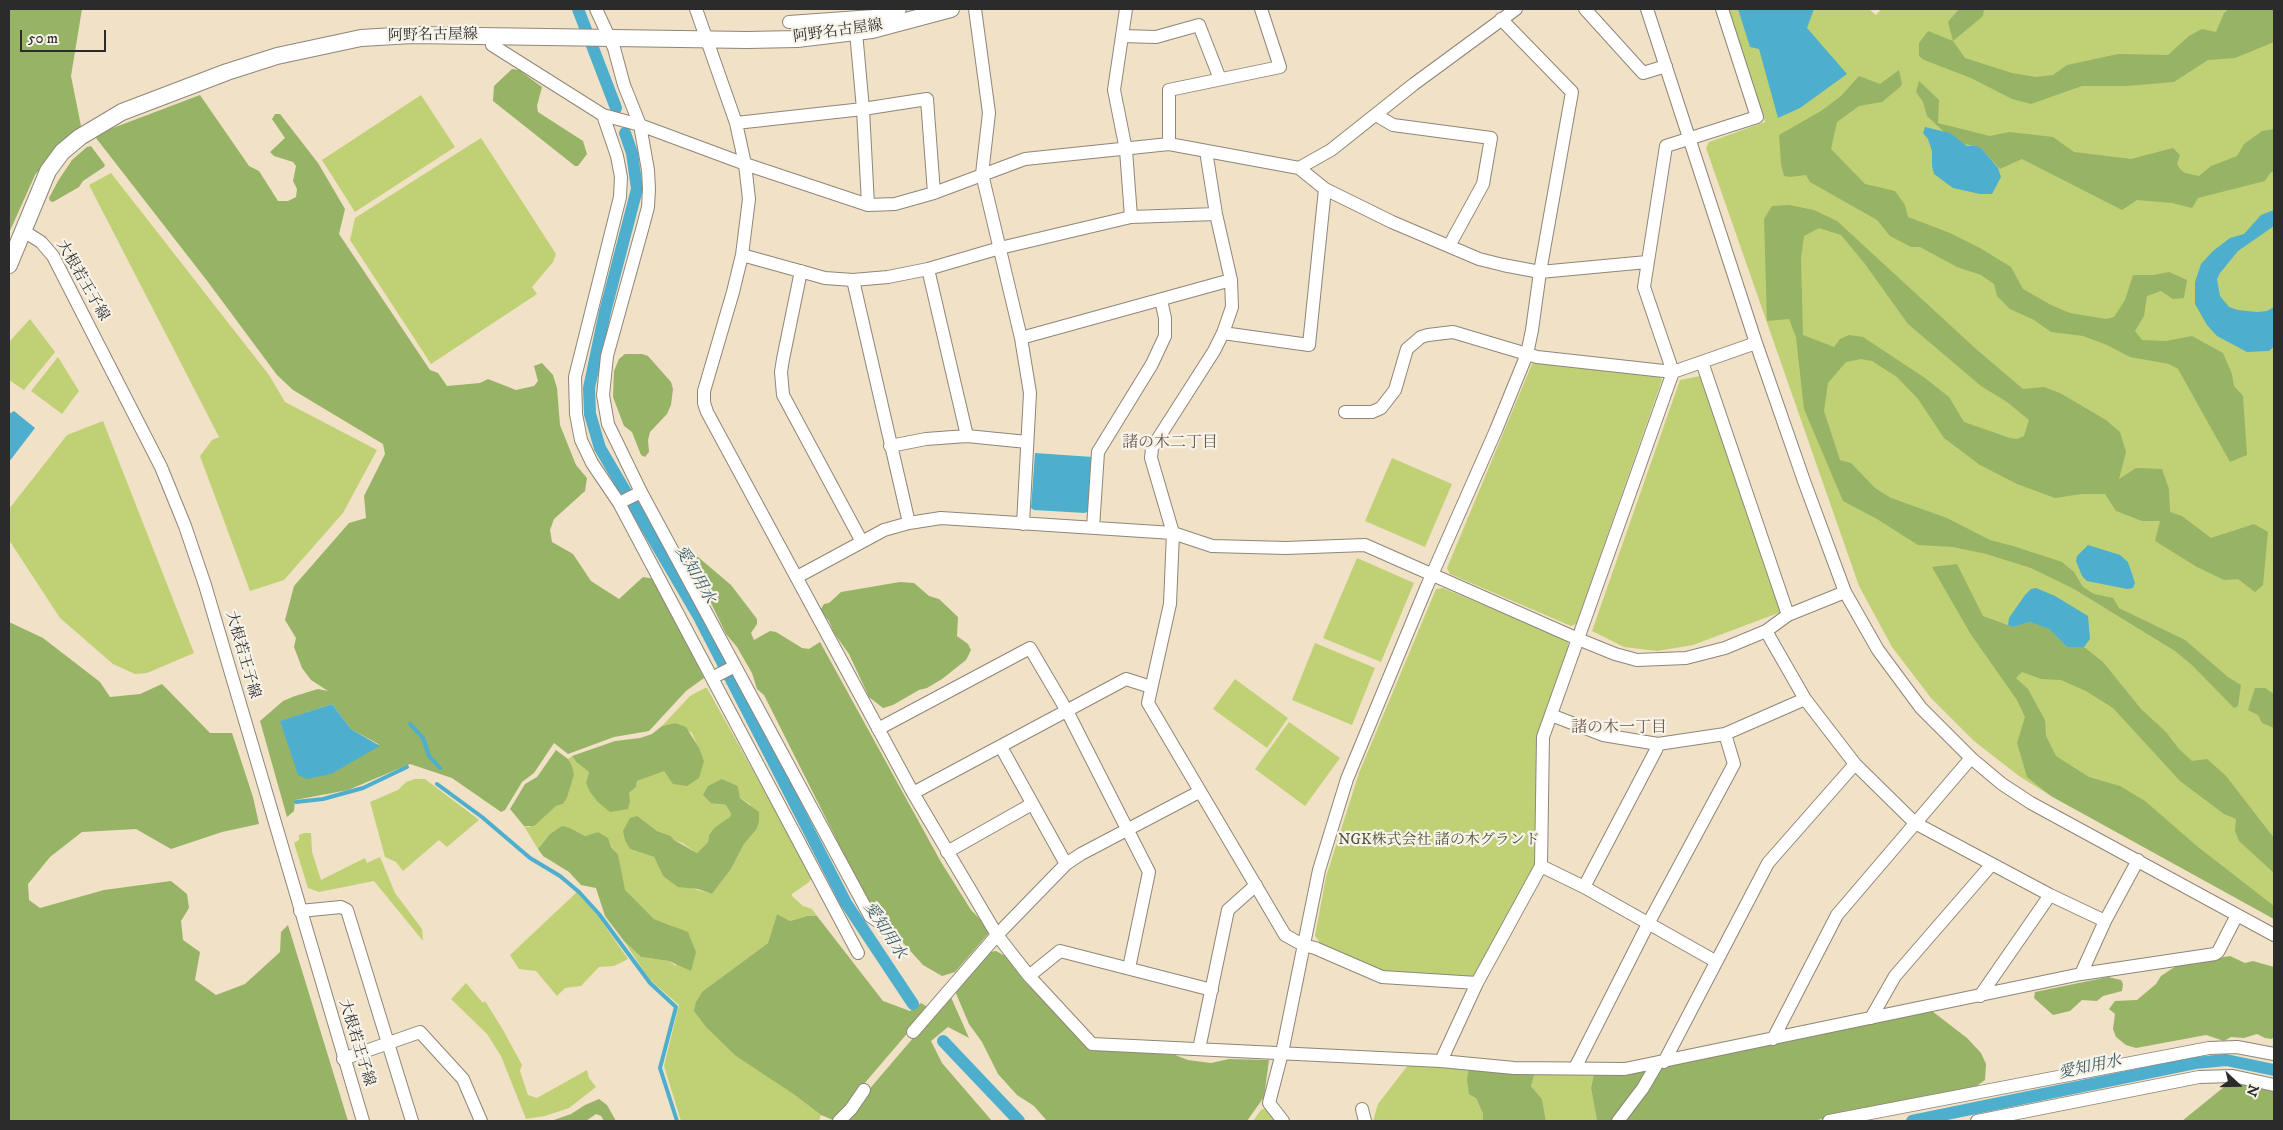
<!DOCTYPE html>
<meta charset="utf-8">
<style>
body{margin:0}
#map{position:relative;width:2283px;height:1130px;overflow:hidden;background:#f1e1c6;font-family:"IM FELL DW Pica",serif}
canvas{display:block}
.frame{position:absolute;inset:0;border:10px solid #2b2b2b;pointer-events:none}
.north{position:absolute;left:2213px;top:1060px;width:50px;height:50px;-webkit-text-stroke:4px #f7f3e8;paint-order:stroke;rotate:111deg;font-size:14px;font-weight:700;line-height:20px;text-align:center;color:#2b2b2b}
.north::after{content:'';display:block;margin:auto;width:18px;height:22px;background:#2b2b2b;clip-path:polygon(50% 0,100% 100%,50% 72%,0 100%)}
.scale{position:absolute;left:20px;top:30px;width:86px;height:22px;box-sizing:border-box;border:2px solid #2b2b2b;border-top:0;padding-left:6px;font-size:15px;line-height:18px;white-space:nowrap;color:#2b2b2b;-webkit-text-stroke:4px #f7f3e8;paint-order:stroke}
</style>
<div id="map">
<canvas width="2283" height="1130"></canvas>
<div class="frame"></div>
<div class="north">N</div>
<div class="scale">50 m</div>
</div>
<script>
const ctx = document.querySelector('canvas').getContext('2d');
ctx.lineJoin = 'round';
function fillPath(path, color) { ctx.fillStyle = color; ctx.fill(path, 'evenodd'); }
const toPath = rows => new Path2D(rows.map(r => 'M' + r).join(''));
function stroke(path, color, width, dash) { ctx.strokeStyle = color; ctx.lineWidth = width; ctx.lineCap = dash ? 'butt' : 'round'; ctx.setLineDash(dash || []); ctx.stroke(path); }
function label(font, color, halo, rows, align = 'center') {
  ctx.font = font + ' "IM FELL DW Pica","Noto Serif JP",serif'; ctx.lineWidth = 4.5; ctx.setLineDash([]); ctx.textBaseline = 'middle'; ctx.strokeStyle = halo; ctx.fillStyle = color; for (const [text, x, y, turn = 0] of rows) {
    ctx.save(); ctx.translate(x, y); ctx.rotate((+turn || 0) * Math.PI / 180); ctx.textAlign = isNaN(turn) ? turn : align; if (halo) ctx.strokeText(text, 0, 0); ctx.fillText(text, 0, 0); ctx.restore();
  }
}
const green = toPath([
 [1727,9,1869,9,1876,15,1881,9,2274,9,2274,919,2051,796,2019,776,1974,741,1931,698,1892,647,1859,586,1706,148,1709,142,1765,122],
 [421,95,455,147,355,212,322,160],
 [481,138,556,254,553,262,532,287,537,294,431,364,350,240,355,218],
 [111,173,269,375,285,402,377,450,343,513,284,580,250,591,200,456,212,440,219,437,89,185],
 [30,319,55,352,24,390,9,380,9,342],
 [58,357,79,391,62,414,31,391],
 [1539,361,1658,374,1662,380,1576,624,1571,626,1450,574,1447,568,1532,364],
 [1700,376,1781,612,1693,645,1657,651,1624,647,1592,631,1680,380],
 [103,421,194,653,147,673,135,674,113,664,60,618,9,540,9,509,67,435],
 [1392,458,1452,484,1425,547,1365,521],
 [1357,558,1414,583,1381,662,1323,638],
 [1443,588,1567,640,1569,647,1538,736,1534,866,1479,972,1471,977,1379,973,1322,945,1315,936,1326,877,1359,773,1436,589],
 [1315,643,1375,668,1352,725,1292,700],
 [1235,679,1288,718,1267,748,1213,709],
 [705,688,707,688,812,877,809,882,792,894,792,896,803,906,812,909,817,916,807,916,790,921,777,914,768,943,703,991,792,1093,821,1115,819,1121,681,1121,664,1066,679,1005,649,979,624,941,641,957,669,961,676,966,673,926,654,919,624,890,618,854,598,832,585,836,570,828,550,834,538,849,524,826,529,827,556,806,563,804,567,798,574,775,568,759,572,756,576,762,589,772,586,783,629,793,636,787,637,781,664,770,671,779,704,761,692,733,675,723,662,726,690,696],
 [722,779,738,786,740,798,750,804,756,830,744,844,731,869,712,894,691,888,663,876,654,857,630,849,637,817,657,831,671,836,674,840,682,843,697,853,708,842,709,835,714,828,730,818,731,814,726,805,716,804],
 [1289,722,1340,758,1305,806,1255,769],
 [415,779,425,779,479,820,447,847,439,840,403,871,396,862,385,857,370,802,398,790,406,782],
 [304,833,311,833,312,852,321,880,365,858,367,863,380,857,395,893,422,929,423,941,374,881,319,892,308,888,294,843,299,840,299,835],
 [577,892,598,916,628,959,614,966,599,967,581,986,565,988,557,996,536,971,519,969,510,955],
 [466,983,483,1003,485,1001,503,1030,522,1065,520,1071,528,1095,537,1098,587,1070,589,1078,596,1087,569,1108,545,1116,526,1119,501,1056,487,1034,451,999],
 [1408,1065,1469,1069,1476,1098,1483,1114,1483,1121,1373,1121,1378,1104],
 [1527,1072,1594,1073,1591,1088,1597,1121,1546,1121,1542,1099,1531,1086],
 [1266,1108,1278,1121,1253,1121,1261,1110]
]);
const forest = toPath([
 [9,9,82,9,71,76,81,126,60,144,35,175,9,233],
 [1959,9,1984,9,1983,16,1953,41,1965,58,2012,73,2036,77,2053,75,2067,65,2118,54,2168,55,2189,36,2202,29,2216,32,2224,13,2229,9,2274,9,2274,42,2235,58,2208,60,2174,82,2126,86,2082,86,2031,104,2012,99,1971,78,1924,60,1919,56,1919,43,1928,31,1953,41,1948,22],
 [512,69,519,70,542,87,537,106,538,112,583,141,587,154,578,166,575,166,493,101,494,86],
 [1899,70,1902,84,1900,87,1882,102,1859,106,1837,122,1831,149,1865,184,1895,191,1905,205,1908,217,1950,233,1980,248,2011,267,2023,289,2051,305,2070,313,2106,319,2114,317,2125,300,2133,275,2154,275,2169,272,2187,280,2184,298,2173,299,2161,291,2147,296,2144,316,2135,331,2142,340,2166,341,2192,336,2223,353,2232,374,2234,386,2243,396,2247,455,2230,462,2178,369,2169,364,2130,357,2107,345,2083,336,2051,332,2034,320,2010,309,1997,296,1994,284,1981,275,1957,267,1920,247,1911,247,1890,236,1877,220,1810,182,1806,175,1790,177,1784,176,1781,164,1779,135,1821,111,1841,96,1859,76,1880,84],
 [1919,81,1939,100,1938,123,1990,136,2009,132,2053,137,2074,152,2131,159,2173,148,2180,155,2177,164,2180,169,2185,173,2199,176,2211,166,2237,156,2244,144,2262,131,2274,129,2274,171,2270,173,2265,181,2198,198,2192,208,2172,203,2137,200,2122,210,2022,159,2000,169,1982,149,1962,143,1943,131,1927,116,1923,102,1916,92],
 [200,95,249,166,259,171,278,201,288,201,296,197,297,189,293,181,296,166,293,162,274,156,270,152,285,138,272,119,275,114,280,114,318,163,345,209,339,234,430,370,438,373,447,386,480,383,488,379,516,390,534,386,538,381,534,366,542,363,553,375,557,388,560,425,576,465,587,478,585,491,554,519,550,530,552,542,573,554,591,581,619,599,643,577,655,579,704,678,686,691,649,731,614,737,568,754,554,743,534,773,522,782,505,810,501,812,452,778,410,764,348,790,295,800,294,811,287,817,260,721,283,701,295,696,318,689,328,691,311,680,302,668,294,647,296,638,285,620,294,586,349,523,366,518,364,496,385,454,383,444,293,390,277,375,208,282,96,138,105,131],
 [332,704,351,729,380,745,281,721],
 [91,146,105,165,104,167,83,181,79,187,53,202,50,201,49,198,58,181,72,160,87,147],
 [1789,205,1814,210,1837,221,1976,349,2023,389,2044,387,2060,393,2106,420,2120,432,2126,452,2119,479,2136,468,2162,469,2169,489,2170,512,2182,516,2211,538,2254,524,2268,532,2263,585,2255,592,2238,579,2224,580,2197,567,2155,541,2160,521,2142,521,2116,511,2105,494,2082,494,2055,498,2017,484,1980,465,1944,438,1918,399,1897,377,1872,361,1861,359,1846,362,1828,383,1824,411,1840,460,1851,463,1875,488,1891,498,1947,518,1990,540,2013,546,2062,562,2074,572,2083,587,2094,594,2113,598,2119,608,2185,640,2228,677,2241,685,2238,706,2234,708,2192,665,2175,651,2074,589,2031,568,1986,554,1953,547,1918,545,1877,519,1843,501,1804,409,1796,337,1789,319,1767,321,1764,219,1772,206],
 [1819,228,1841,235,1865,264,1908,324,1981,386,2007,402,2029,420,2024,436,2017,439,2010,438,1964,422,1949,397,1925,378,1863,337,1849,335,1840,339,1834,347,1803,335,1801,258,1804,236],
 [625,354,642,354,648,356,671,382,673,389,671,405,667,414,650,432,648,440,649,452,645,457,641,455,632,432,624,426,613,397,614,371,619,359],
 [686,551,691,551,731,585,757,619,757,624,751,633,754,640,770,631,776,632,802,648,809,649,820,642,941,862,971,910,982,921,989,933,955,972,942,976,923,965,870,906,764,695,757,689,752,673,737,647,726,634],
 [1957,564,1983,616,2013,627,2030,622,2049,629,2067,647,2084,647,2103,662,2141,709,2166,732,2179,749,2192,761,2207,759,2226,776,2274,838,2274,873,2239,841,2235,831,2236,819,2224,814,2180,781,2113,708,2086,691,2061,680,2041,679,2022,672,2016,678,2028,689,2045,720,2046,736,2056,756,2089,777,2120,786,2145,801,2198,847,2274,906,2274,919,2051,796,2027,777,2017,743,2025,717,2017,700,1970,633,1932,567],
 [900,582,914,583,929,596,939,599,958,617,957,636,968,644,971,650,966,660,942,679,927,688,919,690,893,705,883,708,869,697,849,654,834,633,829,621,823,614,821,609,824,604,829,603,841,592],
 [9,622,43,638,100,682,110,697,140,694,162,684,210,733,232,733,253,797,259,824,222,832,171,849,136,829,82,832,50,857,28,884,29,900,40,908,104,890,171,881,187,894,189,908,181,921,183,940,200,952,195,980,216,995,245,984,280,952,281,932,288,925,348,1121,9,1121],
 [2255,688,2265,688,2274,694,2274,728,2262,723,2258,715,2248,710],
 [675,723,686,727,699,748,704,761,699,778,687,786,673,784,664,771,637,781,636,787,629,793,630,801,628,809,610,812,598,802,590,792,586,783,589,772,576,762,572,756,615,741,640,738,652,734,662,726],
 [556,750,568,759,572,766,574,775,567,798,563,804,556,806,534,826,524,826,510,809,525,784,537,777],
 [722,779,738,786,740,798,759,812,759,822,756,830,744,844,731,869,712,894,698,889,678,887,663,876,654,857,630,849,625,840,623,831,630,818,637,816,657,831,671,836,674,840,697,853,708,842,709,835,714,828,730,817,731,814,726,805,711,803,703,795,708,786],
 [562,826,570,828,585,836,598,832,608,838,611,847,618,854,625,890,654,919,688,932,696,952,691,971,669,961,641,957,624,941,605,916,596,888,581,885,569,872,543,856,538,849,550,834],
 [777,914,790,921,807,916,817,916,883,1001,910,1011,921,1003,929,1008,833,1120,821,1115,792,1093,736,1056,706,1027,694,1011,696,1002,703,991,768,943],
 [996,951,1005,956,1025,982,1090,1048,1175,1055,1188,1060,1211,1063,1229,1059,1269,1060,1264,1097,1247,1121,1047,1121,1034,1106,1017,1095,998,1074,982,1042,969,1024,955,991,989,952],
 [2230,956,2245,963,2253,961,2274,967,2274,1037,2272,1039,2265,1038,2257,1034,2244,1038,2231,1037,2224,1041,2206,1035,2136,1048,2126,1045,2116,1037,2113,1029,2115,1014,2109,1009,2115,1001,2137,1000,2156,984,2161,976,2176,966],
 [2108,977,2121,980,2123,984,2122,991,2103,996,2097,1001,2082,1000,2070,1011,2053,1015,2034,998,2035,992],
 [950,995,969,1038,948,1027,931,1041,942,1063,992,1121,842,1121],
 [1932,1011,1967,1038,1981,1053,1986,1064,1985,1080,1971,1090,1812,1121,1622,1121,1657,1068],
 [1469,1069,1527,1072,1534,1075,1531,1086,1542,1099,1546,1121,1483,1121,1483,1114,1476,1098,1469,1094,1467,1079],
 [1651,1069,1613,1121,1597,1121,1591,1088,1594,1073],
 [2246,1073,2274,1081,2274,1121,2182,1121,2224,1087],
 [599,1099,607,1105,616,1121,604,1121,601,1116,596,1114,586,1121,551,1121,571,1114,585,1105]
]);
const water = toPath([
 [1738,9,1814,9,1807,28,1847,74,1800,108,1778,118,1759,49,1750,47],
 [1925,127,1950,133,1967,146,1977,146,1982,149,1998,168,2001,177,1992,194,1980,194,1953,188,1934,174,1932,166,1932,151,1928,139,1923,133],
 [2274,210,2274,226,2238,251,2220,273,2217,279,2220,296,2229,307,2238,310,2257,312,2267,311,2274,307,2274,346,2269,351,2247,352,2217,336,2207,325,2195,304,2195,282,2201,264,2213,251,2230,238,2244,234,2261,215],
 [14,411,35,428,9,462,9,414],
 [1035,453,1093,457,1088,511,1085,513,1034,510,1031,508],
 [2088,545,2120,555,2128,562,2135,583,2133,588,2127,589,2087,581,2082,576,2076,561,2077,556],
 [2036,588,2055,596,2088,616,2090,639,2084,647,2067,647,2049,629,2030,622,2013,627,2008,625,2009,618,2025,595,2031,589],
 [332,704,351,729,380,746,331,774,307,779,298,775,280,721]
]);
const stream = toPath([
 [410,724,423,738,429,756,440,768],
 [437,784,482,817,530,858,560,876,579,892,599,914,650,983,676,1007,660,1068,677,1121],
 [296,802,323,799,363,788,407,767]
]);
const canal = toPath([
 [578,9,616,108],
 [625,133,632,153,637,189,605,312,589,388,590,414,600,448,699,617,846,903,913,1004],
 [943,1041,1019,1121],
 [1912,1121,2195,1063,2226,1060,2274,1070]
]);
const minor = toPath([
 [596,9,614,48,624,85,640,125,648,170,649,189,648,207,643,226,607,356,603,395,608,424,641,492,870,916,885,926],
 [696,9,736,123,745,164,749,199,742,255,733,292,704,391,704,403,707,412,913,793,997,935,1029,976,1092,1044,1441,1061,1514,1068,1625,1069,2081,974,2215,954,2218,952,2237,915],
 [975,9,989,113,982,174,1021,338,1030,393,1023,524],
 [1126,9,1114,90,1126,150,1131,217],
 [1585,9,1643,73,1666,66],
 [1647,9,1756,343,1804,481,1845,592,1878,650,1921,708,1971,758,2002,784,2031,803,2274,935],
 [789,22,873,16,900,9],
 [856,32,863,109,868,205],
 [491,35,492,45,603,115,640,125,745,164,868,205,895,204,934,193,1025,159,1169,144,1299,168,1325,189,1392,222,1479,259,1503,265,1540,272,1647,262],
 [1122,36,1156,37,1199,25,1220,79],
 [603,115,617,156,621,177,620,197,575,377,576,414,581,440,592,463,619,503,858,953],
 [1376,115,1393,125,1491,138,1483,184,1449,246],
 [736,123,863,109,927,99,934,193],
 [1169,144,1169,90,1280,67,1261,9],
 [1206,151,1216,214,1231,280,1232,307,1223,333,1214,351,1152,448,1151,458,1173,533,1170,604,1148,703,1285,935,1303,945,1315,948,1382,977,1477,983],
 [1299,168,1331,150,1414,84,1516,9],
 [22,230,41,242,53,256,161,467,185,526,205,585,363,1121],
 [742,255,825,278,853,280,888,277,928,269,1000,248,1131,217,1216,214],
 [928,269,967,436],
 [801,271,783,359,781,372,783,395,862,542],
 [853,280,909,523],
 [1223,333,1309,345,1325,189],
 [1021,338,1231,280],
 [1702,362,1788,615],
 [1345,412,1372,412,1381,408,1395,390,1407,349,1421,337,1428,335,1453,332,1537,357,1673,372,1756,343],
 [890,446,926,439,967,436,1027,442],
 [619,503,641,492],
 [1093,528,1098,452,1152,364,1165,336,1165,318,1161,300],
 [797,577,884,530,909,523,941,518,1173,533,1212,546,1286,548,1365,545,1578,639,1615,654,1637,660,1686,658,1725,648,1766,631,1788,615,1845,592],
 [1766,631,1805,699,1855,764,1915,823,2050,895,2105,921],
 [712,678,735,666],
 [1551,715,1603,735,1658,744,1725,734,1805,699],
 [878,729,1030,648,1067,711,1149,872,1129,968],
 [1001,747,1066,864],
 [913,793,1126,679,1151,687],
 [947,852,1032,804],
 [1541,866,1584,887,1715,961],
 [1584,887,1656,750,1658,744],
 [300,911,341,907,347,910,412,1121],
 [2081,974,2105,921,2138,860],
 [1029,976,1060,951,1212,990],
 [1980,996,2050,895],
 [1871,1018,1895,976,1992,864],
 [913,1032,997,935,1066,864,1081,854,1199,792],
 [1773,1039,1837,915,1971,758],
 [1199,1049,1228,910,1256,885],
 [343,1059,420,1032,463,1079,481,1121],
 [1441,1061,1477,983,1541,866,1543,737,1673,372,1644,287,1666,146,1757,117,1722,9],
 [1664,1062,1768,863,1855,764],
 [1575,1068,1648,924,1734,764,1725,734],
 [1362,1109,1365,1121],
 [839,1121,851,1109,864,1090],
 [1283,1121,1269,1103,1282,1053,1319,870,1347,779,1427,586,1496,430,1527,354,1532,330,1540,272,1572,92,1501,19],
 [1618,1121,1643,1088,1657,1064],
 [1829,1121,2209,1048,2237,1047,2274,1054],
 [1977,1121,2199,1077,2233,1076,2274,1085]
]);
const major = toPath([
 [9,265,48,171,62,152,80,137,122,112,227,72,277,56,361,38,412,35,747,40,797,39,872,30,951,9]
]);
const streetNames = [
 ["阿野名古屋線",838,32,-8],
 ["阿野名古屋線",433,36,-1],
 ["大根若王子線",82,281,60],
 ["大根若王子線",242,655,74],
 ["大根若王子線",356,1043,73]
];
const parkNames = [
 ["NGK株式会社 諸の木グランド",1439,841]
];
const neighbourhoodNames = [
 ["諸の木二丁目",1170,444],
 ["諸の木一丁目",1619,729]
];
const waterNames = [
 ["愛知用水",694,575,60],
 ["愛知用水",884,931,57],
 ["愛知用水",2090,1068,-12]
];
fillPath(green, '#bfd174');
fillPath(forest, '#97b366');
fillPath(water, '#4eaecd');
stroke(stream, '#4eaecd', 4);
stroke(canal, '#4eaecd', 12);
stroke(minor, '#8e8678', 14);
stroke(major, '#8e8678', 18);
stroke(minor, '#fff', 12);
stroke(major, '#fff', 16);
label('15px', '#2b2b2b', '#f7f3e8', streetNames);
label('15px', '#50543d', '#f7f3e8', parkNames);
label('16px', '#6c5951', '#f7f3e8', neighbourhoodNames);
label('italic 16px', '#375964', '#f7f3e8', waterNames);
</script>
